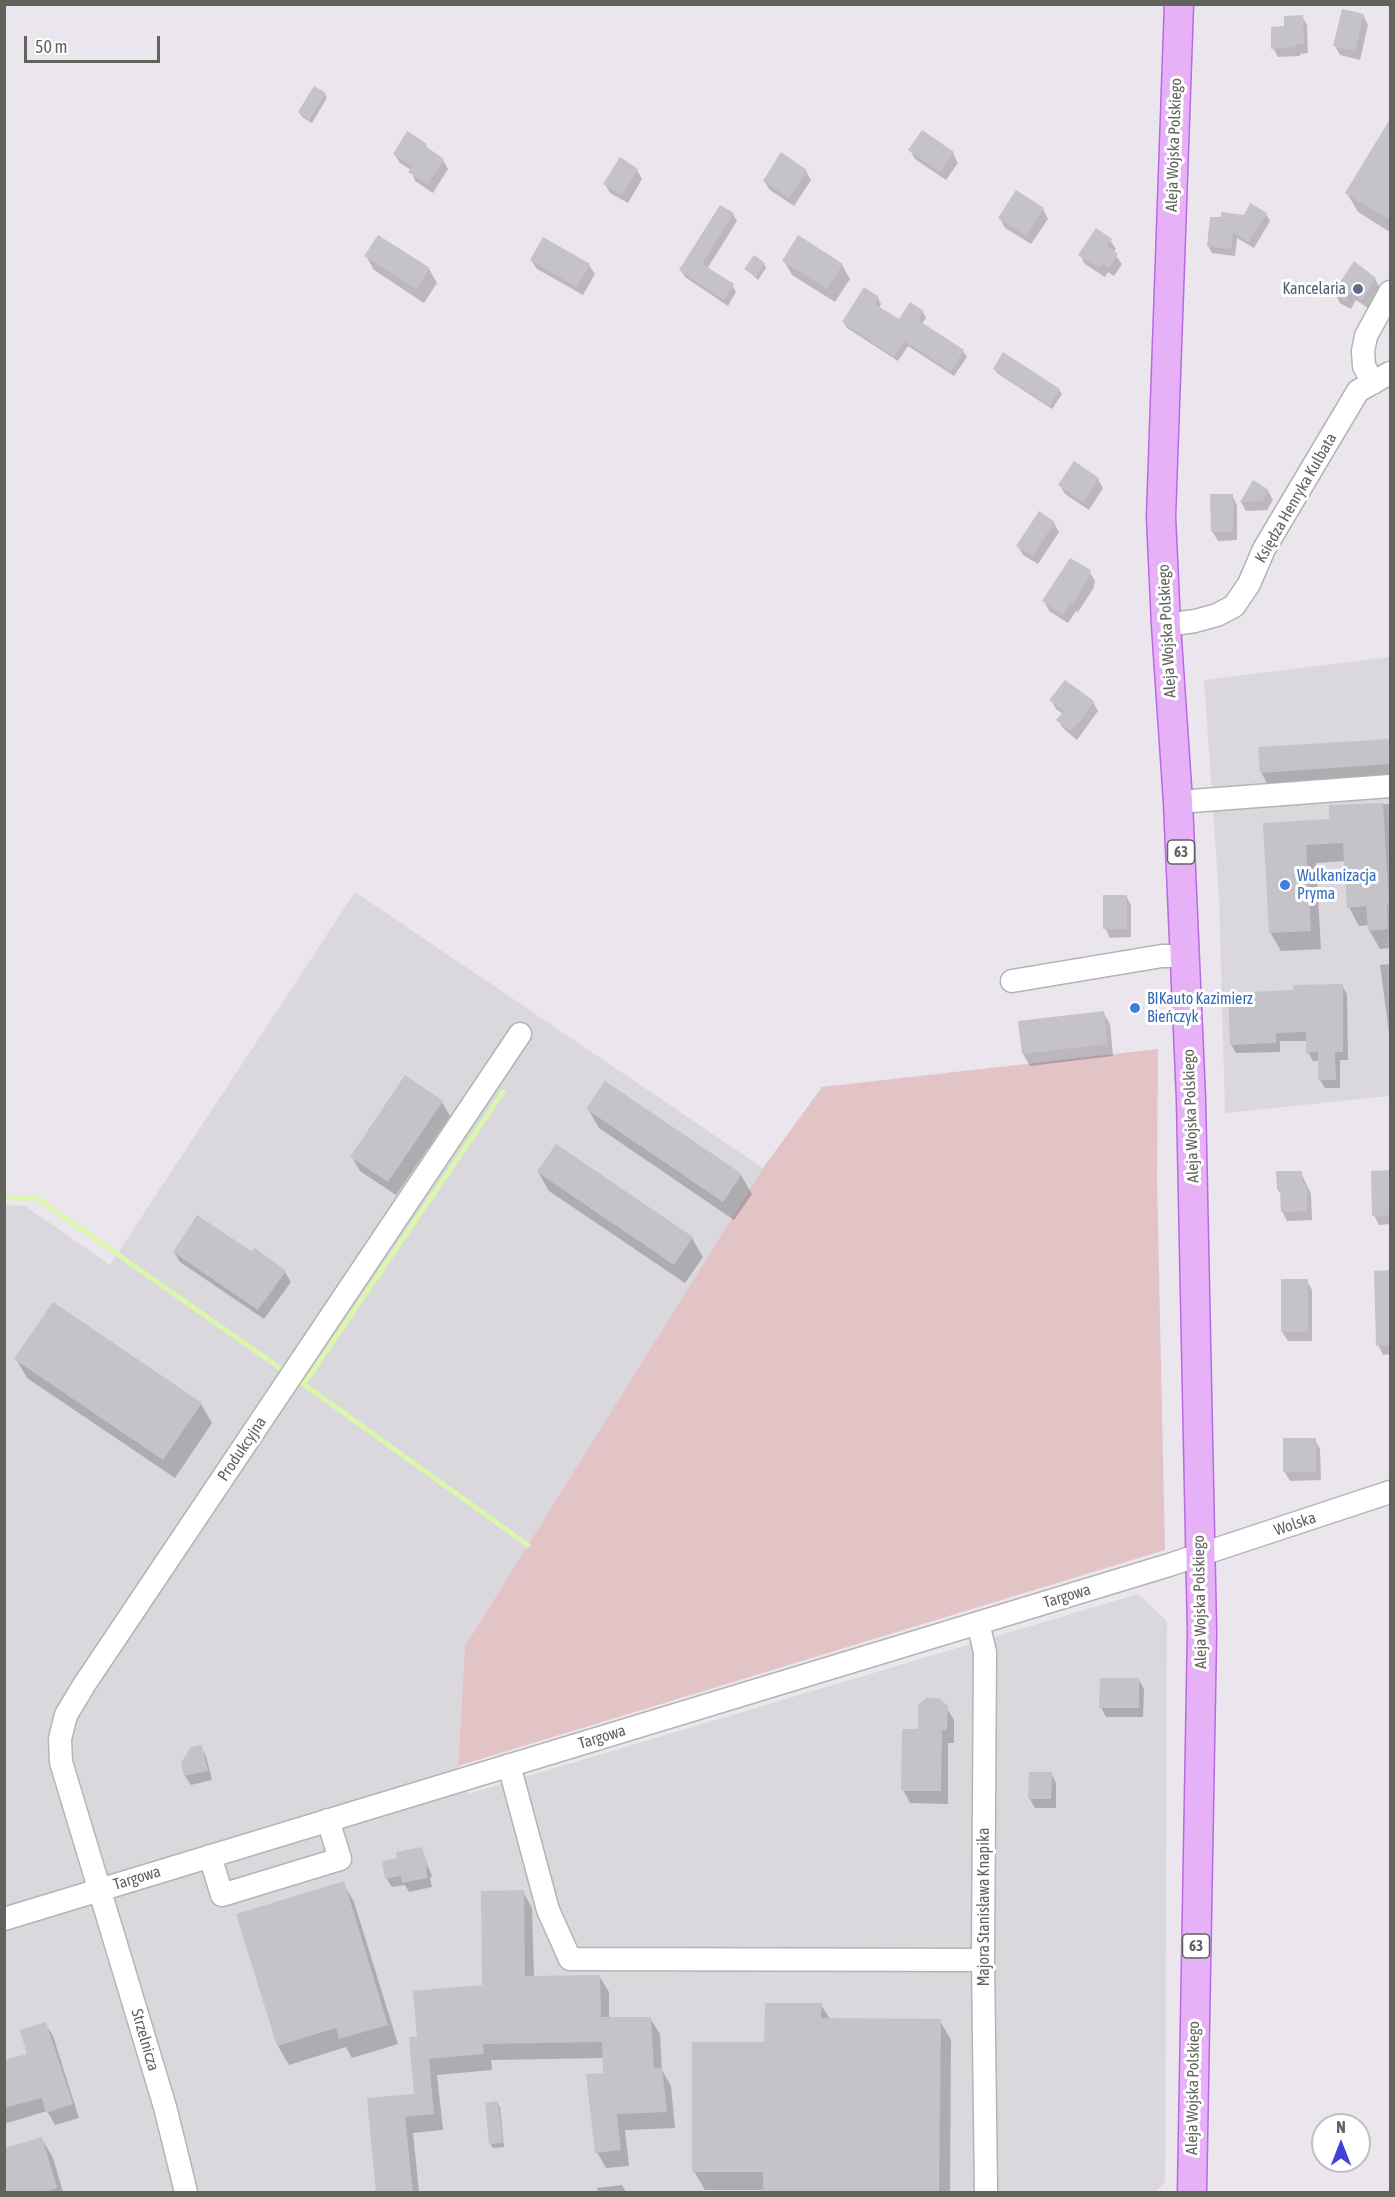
<!DOCTYPE html>
<meta charset="utf-8">
<style>
body{margin:0}
#map{position:relative;width:1395px;height:2197px;overflow:hidden;background:#ebe5ee;font-family:"Asap Condensed",sans-serif}
canvas{display:block}
.frame{position:absolute;inset:0;border:6px solid #60645d;pointer-events:none}
.north{position:absolute;left:1311px;top:2113px;width:60px;height:60px;box-sizing:border-box;background:#fff;border:2px solid #bfc1be;border-radius:50%;rotate:0deg;font-size:16px;font-weight:700;line-height:24px;text-align:center;color:#60645d}
.north::after{content:'';display:block;margin:auto;width:21px;height:27px;background:#4341d8;clip-path:polygon(50% 0,100% 100%,50% 72%,0 100%)}
.scale{position:absolute;left:24px;top:36px;width:136px;height:27px;box-sizing:border-box;border:3px solid #60645d;border-top:0;padding-left:8px;font-size:18px;line-height:21px;white-space:nowrap;color:#60645d;-webkit-text-stroke:4px #fff;paint-order:stroke}
</style>
<div id="map">
<canvas width="1395" height="2197"></canvas>
<div class="frame"></div>
<div class="north">N</div>
<div class="scale">50 m</div>
</div>
<script>
const ctx = document.querySelector('canvas').getContext('2d');
ctx.lineJoin = 'round';
function fillPath(path, color) { ctx.fillStyle = color; ctx.fill(path, 'evenodd'); }
const toPath = rows => new Path2D(rows.map(r => 'M' + r).join(''));
function stroke(path, color, width, dash) { ctx.strokeStyle = color; ctx.lineWidth = width; ctx.lineCap = dash ? 'butt' : 'round'; ctx.setLineDash(dash || []); ctx.stroke(path); }
function label(font, color, halo, rows, align = 'center') {
  ctx.font = font + ' "Asap Condensed",sans-serif'; ctx.lineWidth = 6; ctx.setLineDash([]); ctx.textBaseline = 'middle'; ctx.strokeStyle = halo; ctx.fillStyle = color; for (const [text, x, y, turn = 0] of rows) {
    ctx.save(); ctx.translate(x, y); ctx.rotate((+turn || 0) * Math.PI / 180); ctx.textAlign = isNaN(turn) ? turn : align; if (halo) ctx.strokeText(text, 0, 0); ctx.fillText(text, 0, 0); ctx.restore();
  }
}
const industrial = toPath([
 [1390,657,1390,1096,1225,1113,1219,896,1204,680],
 [355,892,763,1168,465,1646,458,1766,468,1794,1138,1594,1167,1621,1165,2182,1155,2192,5,2192,4,1205,25,1206,110,1265]
]);
const green = toPath([
 [1158,1049,1157,1179,1165,1550,458,1766,465,1646,763,1168,822,1087]
]);
const shadow = toPath([
 [1363,15,1368,25,1360,60,1340,55,1335,46],
 [1302,16,1307,25,1308,53,1300,54,1300,56,1278,57,1273,48,1285,28],
 [325,94,327,98,312,123,302,117,299,112],
 [1390,122,1390,232,1358,212,1347,193],
 [426,145,429,151,443,160,448,169,433,193,415,181,411,170,400,163,394,154],
 [910,150,953,153,958,163,946,180,915,159],
 [637,170,642,179,628,203,610,193,605,184],
 [806,171,811,180,794,206,770,190,764,181],
 [721,207,733,214,737,221,707,269,732,285,736,292,728,306,685,277,681,270],
 [1043,209,1048,219,1031,244,1005,228,1000,218],
 [1266,214,1270,221,1254,248,1237,238,1235,256,1212,253,1208,246,1245,216],
 [1110,240,1116,249,1113,252,1122,264,1114,276,1108,272,1105,277,1085,264,1080,255],
 [366,256,429,269,437,283,424,303,374,270],
 [531,260,589,265,595,274,583,295,537,269],
 [784,261,842,265,850,279,835,302,792,275],
 [764,264,766,268,758,280,746,269],
 [1375,279,1380,288,1368,308,1356,300,1351,309,1340,303,1335,293],
 [878,298,881,304,879,308,900,321,923,312,926,318,922,324,963,351,967,357,954,376,908,346,898,361,847,328,844,322],
 [994,369,1059,390,1062,394,1052,409,997,373],
 [1098,479,1103,488,1089,510,1065,494,1060,485],
 [1268,491,1273,500,1267,510,1246,511,1241,502],
 [1232,495,1237,505,1237,540,1218,541,1212,531],
 [1054,523,1059,532,1038,564,1023,555,1018,546],
 [1089,571,1095,581,1093,589,1078,612,1076,611,1068,623,1049,611,1044,601],
 [1051,700,1093,702,1098,711,1077,740,1064,729,1058,720,1063,714,1056,709],
 [1390,740,1390,779,1269,787,1261,772,1260,748],
 [1390,804,1390,948,1380,949,1369,930,1369,925,1359,926,1349,907,1346,861,1316,863,1321,949,1281,951,1270,932,1264,824,1331,820,1330,807],
 [1126,896,1131,905,1131,937,1110,938,1105,928],
 [1390,964,1390,1040,1380,965],
 [1342,986,1347,994,1348,1060,1340,1060,1340,1088,1325,1088,1320,1080,1320,1061,1313,1061,1308,1052,1307,1041,1280,1041,1280,1052,1236,1053,1231,1044,1295,992],
 [1103,1012,1110,1024,1113,1056,1030,1066,1023,1054],
 [442,1102,450,1116,396,1195,360,1171,352,1157],
 [588,1109,741,1175,752,1194,734,1220,599,1128],
 [538,1172,692,1238,703,1257,685,1283,549,1191],
 [1373,1172,1390,1172,1390,1224,1379,1225,1374,1215],
 [1301,1173,1311,1194,1312,1220,1287,1221,1282,1211,1282,1196,1278,1190],
 [174,1252,251,1253,285,1272,291,1282,264,1319,180,1262],
 [1375,1272,1390,1272,1390,1354,1383,1355,1378,1345],
 [1307,1281,1312,1290,1312,1341,1288,1341,1282,1332],
 [16,1359,201,1404,212,1423,175,1478,27,1378],
 [1315,1440,1320,1449,1321,1480,1290,1481,1284,1471],
 [1139,1680,1144,1689,1143,1717,1106,1717,1101,1707],
 [946,1707,954,1720,954,1743,948,1743,948,1804,910,1803,903,1790,919,1730],
 [201,1747,206,1756,212,1780,191,1785,185,1776],
 [1051,1773,1056,1783,1056,1808,1035,1808,1030,1799],
 [421,1849,432,1876,430,1879,432,1887,409,1892,405,1885,392,1887,386,1878,399,1859],
 [343,1883,354,1902,398,2044,352,2058,346,2047,289,2065,278,2046,238,1915],
 [523,1892,532,1908,534,1977,599,1976,609,1992,609,2019,650,2018,660,2034,662,2070,671,2086,675,2128,625,2130,629,2166,606,2168,597,2152,605,2074,604,2058,491,2060,492,2070,437,2075,443,2130,413,2133,419,2192,378,2192,368,2100,416,2095,419,2038,484,1986],
 [821,2005,830,2019,940,2021,951,2040,950,2192,764,2192,764,2190,705,2190,694,2171,766,2043],
 [45,2023,53,2036,79,2118,55,2125,47,2111,4,2124,4,2062,29,2055],
 [497,2103,500,2107,504,2147,493,2148,490,2143],
 [42,2139,53,2158,63,2192,4,2192],
 [622,2185,626,2192,598,2192,597,2188]
]);
const stream = toPath([
 [4,1198,37,1198,287,1373],
 [295,1378,528,1545],
 [304,1384,503,1092]
]);
const building = toPath([
 [1342,9,1364,14,1355,51,1333,46],
 [1303,15,1304,44,1296,45,1296,47,1271,49,1271,27,1284,26,1284,16],
 [314,86,326,93,309,120,298,112],
 [1390,119,1390,220,1345,193],
 [922,130,954,152,940,172,908,150],
 [407,131,427,144,425,146,444,159,428,184,408,172,412,166,393,154],
 [781,152,807,170,789,198,763,181],
 [620,157,638,169,622,195,603,184],
 [1016,190,1044,208,1026,236,998,218],
 [1250,203,1267,213,1249,242,1233,232,1231,249,1207,246,1210,217,1221,217,1221,212,1244,215],
 [720,205,734,213,702,264,734,284,724,300,679,270],
 [1096,228,1112,239,1107,246,1118,254,1109,268,1102,264,1099,268,1078,255],
 [378,235,430,268,416,289,364,256],
 [798,235,843,264,827,289,782,261],
 [543,237,590,264,577,287,530,260],
 [754,255,765,263,756,277,744,269],
 [1354,261,1376,278,1362,300,1351,292,1345,301,1333,293],
 [864,287,879,297,875,304,899,319,910,302,924,311,918,320,964,350,951,371,904,341,894,357,842,322],
 [1003,352,1060,389,1050,406,993,369],
 [1074,461,1099,478,1083,502,1058,485],
 [1253,480,1269,490,1262,501,1240,502],
 [1210,494,1233,494,1233,532,1211,532],
 [1039,511,1055,522,1032,556,1016,546],
 [1070,558,1091,570,1088,579,1073,604,1070,603,1063,615,1042,601],
 [1065,680,1094,701,1079,723,1078,722,1071,731,1056,720,1064,711,1049,700],
 [1390,739,1390,764,1260,773,1258,747],
 [1383,803,1389,905,1387,905,1388,929,1368,931,1366,906,1347,908,1343,843,1306,845,1311,931,1269,933,1263,823,1329,819,1329,805],
 [1103,895,1127,895,1127,929,1103,929],
 [1343,984,1343,1052,1335,1052,1336,1080,1318,1080,1318,1052,1306,1053,1306,1032,1276,1033,1276,1043,1230,1045,1228,993,1293,990,1293,985],
 [1104,1011,1107,1044,1022,1054,1018,1021],
 [405,1075,443,1101,388,1182,350,1157],
 [605,1081,742,1174,723,1202,586,1109],
 [556,1144,693,1237,674,1265,537,1172],
 [1390,1170,1390,1215,1372,1216,1371,1171],
 [1276,1171,1302,1171,1303,1184,1307,1184,1307,1211,1281,1212,1280,1190,1277,1190],
 [197,1215,251,1251,255,1248,286,1271,258,1310,173,1252],
 [1390,1270,1390,1345,1376,1346,1374,1271],
 [1281,1279,1308,1279,1308,1332,1281,1332],
 [53,1302,202,1403,163,1460,14,1359],
 [1283,1438,1316,1438,1316,1472,1283,1472],
 [1100,1678,1139,1678,1139,1708,1099,1708],
 [926,1698,939,1698,948,1706,947,1730,942,1730,941,1791,901,1791,902,1729,918,1729,918,1705],
 [202,1745,208,1771,184,1776,181,1763,191,1747],
 [1029,1772,1052,1772,1051,1799,1028,1799],
 [422,1847,428,1866,426,1869,427,1878,402,1883,401,1876,385,1879,382,1861,397,1858,396,1852],
 [344,1881,388,2025,339,2039,336,2028,277,2046,236,1914],
 [524,1890,525,1976,600,1975,601,2017,651,2017,654,2068,662,2068,667,2112,617,2114,621,2150,595,2153,586,2074,603,2073,602,2042,483,2044,484,2054,429,2059,434,2114,405,2117,413,2193,376,2193,367,2098,414,2094,409,2037,417,2037,413,1991,482,1985,481,1891],
 [765,2003,822,2003,821,2018,941,2019,939,2193,763,2193,763,2172,692,2172,692,2042,764,2042],
 [46,2022,73,2104,46,2113,42,2098,4,2108,4,2060,27,2054,20,2030],
 [498,2101,503,2143,489,2144,485,2103],
 [42,2137,57,2188,41,2193,4,2193,4,2148]
]);
const minor = toPath([
 [1373,383,1364,366,1363,351,1366,336,1390,292],
 [1166,625,1195,621,1217,615,1234,606,1249,584,1264,549,1358,391,1390,373],
 [1178,802,1390,786],
 [1012,981,1162,956,1186,956],
 [978,1623,985,1652,983,1960,986,2192],
 [509,1765,548,1910,570,1959,983,1960],
 [210,1856,222,1895,340,1859,328,1820],
 [4,1919,1169,1565,1390,1492],
 [186,2192,165,2107,61,1762,60,1739,66,1715,84,1685,520,1034]
]);
const major = toPath([
 [1179,4,1161,517,1166,625,1178,802,1191,1099,1202,1632,1192,2192]
]);
const markers = [
 [1358,289,6,"#5c6f8a"],
 [1285,885,6,"#3f7fe0"],
 [1135,1008,6,"#3f7fe0"]
];
const shields = [
 [1181,852,27],
 [1196,1946,27]
];
const shieldNames = [
 ["63",1181,852],
 ["63",1196,1946]
];
const streetNames = [
 ["Aleja Wojska Polskiego",1174,145,-88],
 ["Księdza Henryka Kulbata",1296,498,-60],
 ["Aleja Wojska Polskiego",1167,631,-93],
 ["Aleja Wojska Polskiego",1191,1116,-92],
 ["Produkcyjna",242,1449,-56],
 ["Wolska",1295,1524,-19],
 ["Targowa",1067,1596,-17],
 ["Aleja Wojska Polskiego",1200,1602,-91],
 ["Targowa",602,1737,-17],
 ["Targowa",137,1878,-17],
 ["Majora Stanisława Knapika",984,1907,-90],
 ["Strzelnicza",145,2040,74],
 ["Aleja Wojska Polskiego",1193,2088,-89]
];
const serviceNames = [
 ["Kancelaria",1346,289]
];
const shopNames = [
 ["Wulkanizacja",1297,876],
 ["Pryma",1297,894],
 ["BIKauto Kazimierz",1147,999],
 ["Bieńczyk",1147,1017]
];
fillPath(industrial, '#dad7dd');
fillPath(green, '#e3c4c6');
fillPath(shadow, '#0003');
stroke(stream, '#dbf6ad', 5);
fillPath(building, '#c6c2c9');
stroke(minor, '#b2b6b0', 25);
stroke(major, '#b969e3', 31);
stroke(minor, '#fff', 22);
stroke(major, '#e7b1f7', 28);
for (const [x, y, r, color] of markers) { const dot = new Path2D(); dot.arc(x, y, r, 0, 2 * Math.PI); ctx.fillStyle = color; ctx.fill(dot); stroke(dot, '#fff', 2); }
for (const [x, y, w] of shields) { const box = new Path2D(); box.roundRect(x - w / 2, y - 12, w, 24, 4.5); ctx.fillStyle = '#fff'; ctx.fill(box); stroke(box, '#60645d', 1.5); }
label('bold 15px', '#60645d', null, shieldNames);
label('16px', '#60645d', '#fff', streetNames);
label('16px', '#4e5e75', '#fff', serviceNames, 'right');
label('16px', '#366cbe', '#fff', shopNames, 'left');
</script>
